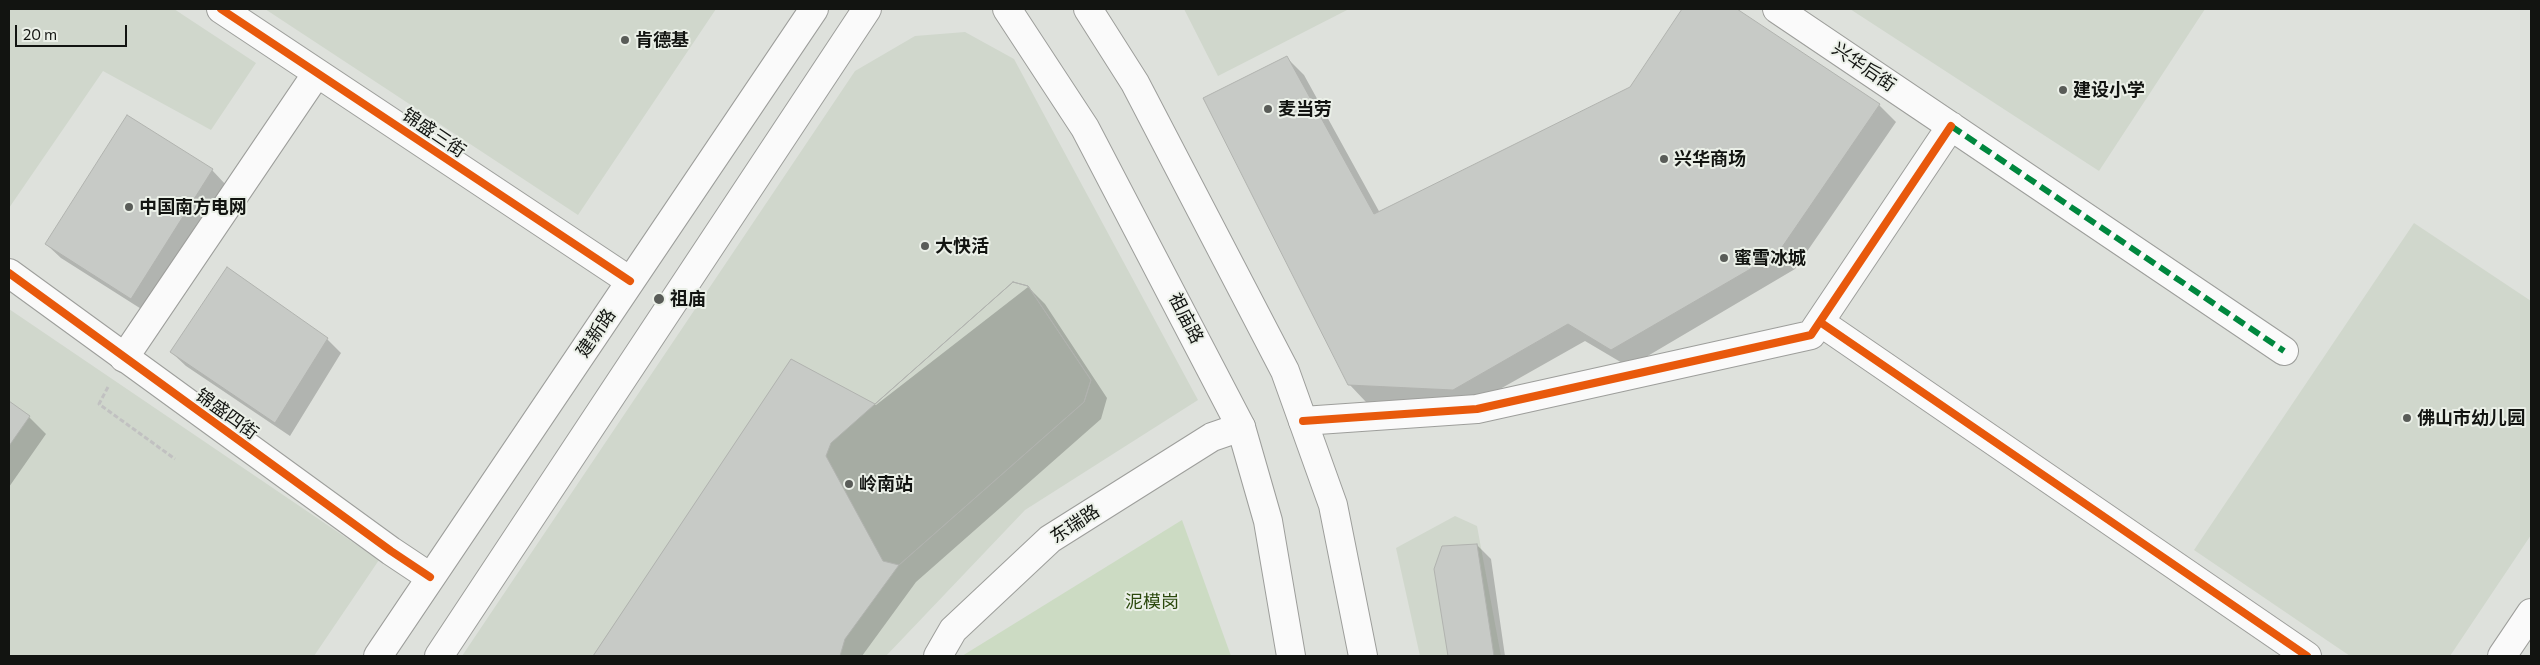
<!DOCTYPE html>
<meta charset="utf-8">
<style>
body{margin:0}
#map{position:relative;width:2540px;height:665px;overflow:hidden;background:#dee1dc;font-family:Commissioner,sans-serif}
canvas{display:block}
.frame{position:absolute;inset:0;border:10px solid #121411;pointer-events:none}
.scale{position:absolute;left:15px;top:25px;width:112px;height:22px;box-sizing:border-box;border:2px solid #121411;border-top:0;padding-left:6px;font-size:15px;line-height:18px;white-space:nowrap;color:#121411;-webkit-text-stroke:4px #ebf0e8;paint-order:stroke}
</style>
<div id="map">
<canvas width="2540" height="665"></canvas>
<div class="frame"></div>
<div class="scale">20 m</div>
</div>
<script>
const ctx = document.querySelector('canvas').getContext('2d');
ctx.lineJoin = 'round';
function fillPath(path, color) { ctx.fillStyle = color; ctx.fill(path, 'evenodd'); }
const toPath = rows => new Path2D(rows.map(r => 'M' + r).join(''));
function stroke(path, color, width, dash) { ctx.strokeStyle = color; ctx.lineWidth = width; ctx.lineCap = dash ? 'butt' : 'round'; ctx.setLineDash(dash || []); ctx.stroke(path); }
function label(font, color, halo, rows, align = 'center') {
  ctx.font = font + ' Commissioner,"Noto Sans SC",sans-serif'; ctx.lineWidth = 4; ctx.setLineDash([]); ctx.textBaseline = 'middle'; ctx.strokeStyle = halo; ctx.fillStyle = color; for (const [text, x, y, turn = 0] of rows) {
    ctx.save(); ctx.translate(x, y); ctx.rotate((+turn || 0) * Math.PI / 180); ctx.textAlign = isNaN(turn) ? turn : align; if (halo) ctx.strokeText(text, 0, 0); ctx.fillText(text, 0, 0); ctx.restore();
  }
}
const built = toPath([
 [9,9,174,9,256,63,211,130,103,71,9,208],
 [265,9,716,9,578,215],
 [1184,9,1349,9,1218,76],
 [1850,9,2205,9,2099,171],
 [965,32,1014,59,1198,400,1025,510,886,656,462,656,855,71,915,36],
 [2414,223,2531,301,2531,535,2450,656,2350,656,2194,550],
 [9,309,379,560,314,656,9,656],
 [1455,516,1477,526,1501,656,1420,656,1396,548]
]);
const green = toPath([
 [1182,520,1231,656,962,656]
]);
const shadow = toPath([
 [1684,9,1735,9,1879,105,1896,122,1795,269,1629,367,1585,341,1470,406,1366,402,1349,384,1287,58,1304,75,1380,213,1631,88],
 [127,117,212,170,226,185,146,312,61,258,46,244],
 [1028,287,1045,304,1107,398,1101,419,916,582,862,656,593,656,791,360,876,405],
 [327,339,341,353,290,436,186,366,171,352],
 [9,403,29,417,46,434,9,487],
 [1477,545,1491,559,1505,656,1449,656,1435,569]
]);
const building = toPath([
 [1682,9,1737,9,1880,104,1778,253,1611,350,1568,324,1453,390,1348,385,1203,98,1287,56,1374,214,1630,87,1682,9],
 [127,115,213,169,131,299,45,244,127,115],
 [227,267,328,338,275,423,170,352,227,267],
 [1013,282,1028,286,1091,380,1084,402,899,565,845,639,840,656,593,656,791,359,875,404,1013,282],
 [1013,282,1028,286,1091,380,1084,402,899,565,883,561,826,456,831,443,1013,282],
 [9,401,30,416,9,446,9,401],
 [1477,544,1494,656,1448,656,1434,569,1442,546,1477,544]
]);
const path = toPath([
 [108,387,99,404,175,459]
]);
const minor = toPath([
 [221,9,630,281],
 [1777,9,2284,351],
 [1820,322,2307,656],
 [124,358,317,73],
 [1303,421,1477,409,1811,335,1951,126]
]);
const tertiary = toPath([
 [9,273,391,551,430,577],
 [938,656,953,630,1050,539,1212,437,1241,427],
 [2502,656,2531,613]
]);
const secondary = toPath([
 [1007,9,1085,128,1241,427,1268,521,1291,656],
 [1088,9,1135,83,1285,371,1333,505,1363,656],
 [378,656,814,9],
 [439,656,867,9]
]);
const quiet = toPath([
 [1951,126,2284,351]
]);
const cycleway = toPath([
 [221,9,630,281],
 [9,273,391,551,430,577],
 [1820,322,2307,656],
 [1303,421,1477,409,1811,335,1951,126]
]);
const markers = [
 [625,40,5,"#595c58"],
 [2063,90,5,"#595c58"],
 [1268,109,5,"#595c58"],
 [1664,159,5,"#595c58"],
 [129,207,5,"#595c58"],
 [925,246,5,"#595c58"],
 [1724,258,5,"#595c58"],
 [659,299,6,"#595c58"],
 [2407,418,5,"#595c58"],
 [849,484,5,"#595c58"]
];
const poiNames = [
 ["肯德基",635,40],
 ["建设小学",2073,90],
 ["麦当劳",1278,109],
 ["兴华商场",1674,159],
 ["中国南方电网",139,207],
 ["大快活",935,246],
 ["蜜雪冰城",1734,258],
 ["祖庙",670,299],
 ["佛山市幼儿园",2417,418],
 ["岭南站",859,484]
];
const streetNames = [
 ["兴华后街",1864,67,34],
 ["锦盛三街",434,133,34],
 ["祖庙路",1186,318,63],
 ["建新路",596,333,-56],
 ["锦盛四街",227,414,36],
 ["东瑞路",1075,524,-33]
];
const parkNames = [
 ["泥模岗",1152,602]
];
fillPath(built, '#d0d7cc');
fillPath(green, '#ccdbc3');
fillPath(shadow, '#0003');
fillPath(building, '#c7cac6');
stroke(building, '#b1b3af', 1);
stroke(minor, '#9d9e9b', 30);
stroke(tertiary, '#9d9e9b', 30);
stroke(secondary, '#9d9e9b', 30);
stroke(path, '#c1c1c1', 3, [5, 2.5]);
stroke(minor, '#fafafa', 28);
stroke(tertiary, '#fafafa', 28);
stroke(secondary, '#fafafa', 28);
stroke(quiet, '#00873e', 6, [12, 6]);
stroke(cycleway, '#e8590c', 8);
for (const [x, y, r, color] of markers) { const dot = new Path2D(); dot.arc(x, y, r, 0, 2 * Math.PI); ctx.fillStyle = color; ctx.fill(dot); stroke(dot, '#ebf0e8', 2); }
label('bold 18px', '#121411', '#ebf0e8', poiNames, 'left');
label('18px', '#121411', '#ebf0e8', streetNames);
label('18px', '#2a480c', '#ebf0e8', parkNames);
</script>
